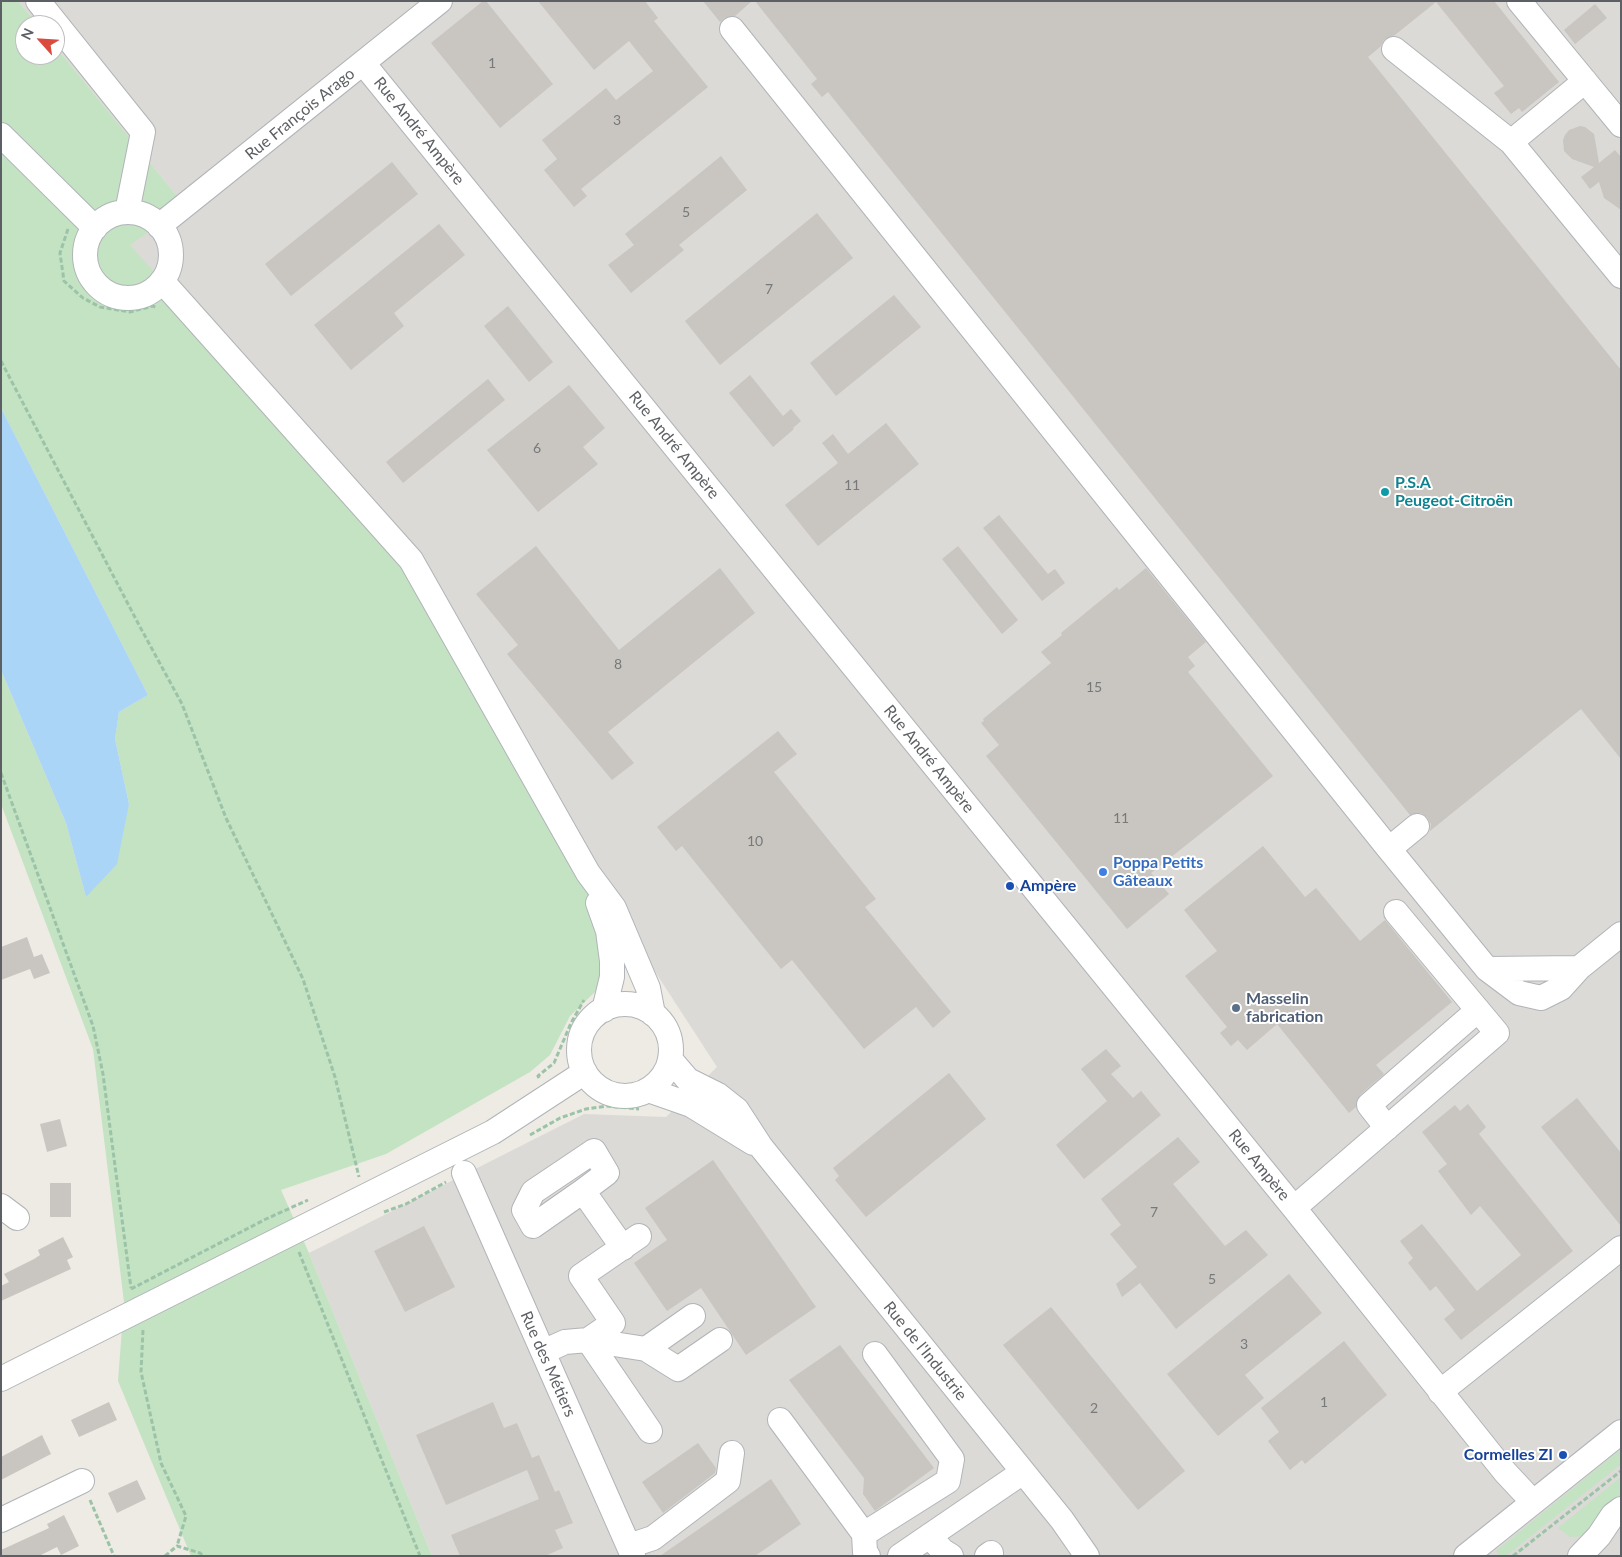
<!DOCTYPE html>
<meta charset="utf-8">
<style>
body{margin:0}
#map{position:relative;width:1622px;height:1557px;overflow:hidden;background:#edebe4;font-family:Lato,sans-serif}
canvas{display:block}
.frame{position:absolute;inset:0;border:2px solid #5c5f63;pointer-events:none}
.north{position:absolute;left:15px;top:15px;width:50px;height:50px;box-sizing:border-box;background:#fff;border:1px solid #bebfc1;border-radius:50%;rotate:296deg;font-size:14px;font-weight:700;line-height:20px;text-align:center;color:#5c5f63}
.north::after{content:'';display:block;margin:auto;width:18px;height:22px;background:#da4b3e;clip-path:polygon(50% 0,100% 100%,50% 72%,0 100%)}
</style>
<div id="map">
<canvas width="1622" height="1557"></canvas>
<div class="frame"></div>
<div class="north">N</div>
</div>
<script>
const ctx = document.querySelector('canvas').getContext('2d');
ctx.lineJoin = 'round';
function fillPath(path, color) { ctx.fillStyle = color; ctx.fill(path, 'evenodd'); }
const toPath = rows => new Path2D(rows.map(r => 'M' + r).join(''));
function stroke(path, color, width, dash) { ctx.strokeStyle = color; ctx.lineWidth = width; ctx.lineCap = dash ? 'butt' : 'round'; ctx.setLineDash(dash || []); ctx.stroke(path); }
function label(font, color, halo, rows, align = 'center') {
  ctx.font = font + ' Lato,sans-serif'; ctx.lineWidth = 4; ctx.setLineDash([]); ctx.textBaseline = 'middle'; ctx.strokeStyle = halo; ctx.fillStyle = color; for (const [text, x, y, turn = 0] of rows) {
    ctx.save(); ctx.translate(x, y); ctx.rotate((+turn || 0) * Math.PI / 180); ctx.textAlign = isNaN(turn) ? turn : align; if (halo) ctx.strokeText(text, 0, 0); ctx.fillText(text, 0, 0); ctx.restore();
  }
}
const industrial = toPath([
 [18,1,1621,1,1621,1556,432,1556,309,1253,584,1114,666,1117,717,1067,591,873,411,560,129,245,184,205,55,46,55,25,38,25]
]);
const green = toPath([
 [1,1,18,1,38,25,25,25,25,55,55,55,55,46,185,206,130,245,411,560,591,873,601,970,599,985,595,992,570,1016,550,1055,530,1072,386,1154,281,1190,309,1253,432,1556,191,1556,118,1381,124,1302,93,1049,1,804,1,670,66,823,86,897,129,804,115,739,119,712,148,695,1,408],
 [1621,1449,1621,1464,1506,1556,1500,1556,1496,1551],
 [1621,1477,1621,1497,1607,1508,1587,1536,1570,1537,1558,1528]
]);
const water = toPath([
 [1,408,148,695,119,712,115,739,129,804,117,864,86,897,66,823,1,670]
]);
const building = toPath([
 [483,1,486,1,553,84,500,128,431,43],
 [538,1,645,1,658,18,654,21,708,87,581,189,587,196,574,207,544,170,557,159,542,140,606,88,616,100,653,71,629,41,594,70],
 [703,1,752,1,735,16,724,18,720,22],
 [755,1,1494,1,1559,82,1522,112,1519,108,1511,114,1494,93,1504,86,1436,2,1395,35,1384,40,1380,47,1368,57,1621,370,1621,759,1581,709,1430,831,1431,824,1427,817,1421,813,1410,815,828,92,822,97,811,84,817,79],
 [1595,4,1607,18,1575,44,1564,30],
 [1580,126,1585,127,1594,134,1599,163,1615,150,1621,157,1621,210,1604,198,1599,182,1590,189,1581,177,1594,167,1572,159,1564,151,1563,140,1565,135,1569,130],
 [721,156,747,190,679,245,684,250,631,293,608,265,634,245,625,234],
 [392,162,418,194,291,296,265,264],
 [817,213,853,258,720,365,685,321],
 [439,224,465,255,394,313,404,326,351,370,314,325],
 [894,295,921,327,836,396,810,363],
 [508,306,553,362,529,382,484,326],
 [750,375,783,416,791,409,801,421,793,428,794,429,773,447,729,393],
 [488,379,505,400,403,483,386,462],
 [569,385,605,428,583,447,598,464,538,512,487,450],
 [886,423,919,464,818,546,785,505,838,463,822,443,833,434,848,454],
 [999,515,1048,574,1055,569,1065,583,1042,601,983,528],
 [536,546,619,650,720,568,755,613,608,732,634,763,612,780,507,654,518,645,476,594],
 [958,546,1018,620,1002,634,942,559],
 [1146,568,1206,642,1188,657,1195,666,1188,672,1273,776,1151,873,1169,894,1127,929,986,756,999,745,981,723,984,721,983,719,1051,663,1041,652,1062,635,1061,633,1117,587,1119,590],
 [778,731,797,754,774,772,876,899,865,907,951,1012,933,1028,916,1007,864,1049,792,960,781,969,682,846,676,851,657,827],
 [1263,846,1305,897,1316,888,1360,941,1385,920,1452,1002,1376,1065,1384,1074,1360,1095,1356,1107,1349,1113,1277,1024,1247,1050,1238,1040,1231,1046,1220,1033,1227,1027,1185,976,1217,951,1184,910],
 [27,937,34,957,42,954,50,973,34,979,30,969,1,980,1,947],
 [1106,1049,1121,1066,1111,1074,1133,1098,1141,1091,1161,1115,1084,1179,1056,1145,1107,1101,1081,1069],
 [949,1073,986,1119,866,1217,835,1180,839,1176,833,1168],
 [1577,1098,1621,1153,1621,1226,1541,1127],
 [1468,1104,1486,1127,1479,1134,1573,1251,1461,1340,1444,1319,1455,1310,1436,1286,1430,1291,1408,1263,1413,1258,1400,1241,1422,1224,1477,1291,1521,1255,1480,1206,1471,1215,1438,1171,1447,1164,1422,1132,1455,1105,1460,1111],
 [60,1119,67,1146,47,1152,40,1124],
 [1178,1137,1200,1162,1173,1184,1225,1246,1246,1230,1268,1255,1176,1329,1140,1283,1122,1297,1116,1284,1137,1267,1110,1234,1121,1225,1101,1199],
 [713,1160,816,1307,746,1355,701,1288,667,1311,634,1263,667,1240,645,1208],
 [50,1183,71,1183,71,1217,50,1217],
 [424,1226,455,1287,405,1312,374,1251],
 [63,1237,73,1257,67,1260,71,1269,1,1301,1,1286,9,1282,4,1274,34,1259,40,1255,38,1250],
 [1289,1274,1322,1313,1245,1375,1264,1398,1218,1436,1167,1374],
 [1051,1307,1185,1471,1138,1510,1003,1345],
 [1344,1341,1387,1395,1305,1464,1302,1460,1290,1470,1268,1441,1279,1432,1261,1408],
 [840,1345,934,1468,875,1511,863,1494,864,1478,789,1380],
 [109,1402,117,1420,79,1437,71,1420],
 [493,1402,504,1428,517,1423,532,1458,539,1455,555,1492,559,1490,573,1523,555,1530,563,1548,545,1556,460,1556,451,1535,539,1499,527,1470,446,1505,416,1435],
 [42,1435,51,1454,1,1480,1,1457],
 [698,1443,716,1468,715,1473,663,1513,642,1482],
 [771,1479,801,1524,755,1556,660,1556],
 [137,1480,146,1499,117,1513,108,1493],
 [64,1515,79,1546,61,1555,57,1547,39,1556,1,1556,1,1550,49,1528,47,1524]
]);
const path = toPath([
 [68,229,60,253,64,281,83,298,100,307,130,312,153,306,157,308],
 [1,361,139,625,182,704,226,818,303,979,335,1077,359,1177],
 [1,773,93,1026,103,1074,131,1288],
 [539,1078,538,1076,554,1063,571,1023,584,1000],
 [530,1135,560,1118,586,1109,607,1106,639,1109],
 [384,1212,406,1204,446,1182],
 [299,1252,420,1556],
 [131,1289,266,1219,308,1200],
 [143,1330,141,1372,161,1463,186,1516,177,1546],
 [90,1500,114,1556],
 [165,1556,177,1546,200,1553,203,1556],
 [1513,1556,1621,1471]
]);
const minor = toPath([
 [38,1,143,132,127,212],
 [1519,1,1621,125],
 [732,29,1389,849],
 [1394,49,1511,142],
 [363,63,1294,1208,1505,1472,1533,1502],
 [1585,81,1511,142,1621,276],
 [1,135,95,228],
 '85 255a43 43 0 1 1 86 0a43 43 0 1 1-86 0Z',
 [159,226,440,1],
 [162,281,411,560,588,873,614,908,648,988,653,1014],
 [1417,826,1389,849,1487,969,1579,968,1621,934],
 [598,903,608,931,612,961,612,977,604,1010],
 [1487,969,1519,993,1541,998,1561,988,1579,968],
 '579 1050a46 46 0 1 1 92 0a46 46 0 1 1-92 0Z',
 [670,1059,688,1080,718,1095,737,1110,761,1147,1062,1520,1087,1556],
 [648,1090,691,1105,753,1143],
 [1387,1128,1369,1105,1478,1010],
 [464,1173,633,1556],
 [583,1191,607,1173,594,1151,533,1192,524,1210,533,1226,583,1191,623,1248],
 [1,1206,17,1218],
 [1294,1208,1497,1033,1396,912],
 [639,1236,581,1276,613,1323,588,1340,650,1431],
 [646,1349,678,1369,720,1340],
 [543,1352,565,1342,588,1340,646,1349,693,1316],
 [1,1379,493,1132,585,1072],
 [1440,1392,1621,1248],
 [780,1420,864,1534,948,1481,952,1459,875,1354],
 [1,1520,82,1481],
 [864,1534,865,1552,868,1556],
 [929,1536,943,1551,951,1556],
 [629,1546,653,1538,728,1481,732,1453],
 [900,1556,1023,1472],
 [987,1556,991,1553],
 [1466,1556,1621,1432],
 [1580,1556,1599,1536,1613,1515,1621,1509]
]);
const markers = [
 [1385,492,5,"#0f9aa8"],
 [1103,872,5,"#3f7fe0"],
 [1010,886,5,"#1a4fb4"],
 [1236,1008,5,"#5c6f8a"],
 [1563,1455,5,"#1a4fb4"]
];
const numberNames = [
 ["1",492,63],
 ["3",617,120],
 ["5",686,212],
 ["7",769,289],
 ["6",537,448],
 ["11",852,485],
 ["8",618,664],
 ["15",1094,687],
 ["11",1121,818],
 ["10",755,841],
 ["7",1154,1212],
 ["5",1212,1279],
 ["3",1244,1344],
 ["1",1324,1402],
 ["2",1094,1408]
];
const streetNames = [
 ["Rue François Arago",300,114,-39],
 ["Rue André Ampère",419,131,51],
 ["Rue André Ampère",674,445,51],
 ["Rue André Ampère",929,759,51],
 ["Rue Ampère",1259,1165,51],
 ["Rue de l'Industrie",925,1351,51],
 ["Rue des Métiers",548,1364,66]
];
const cultureNames = [
 ["P.S.A",1395,483],
 ["Peugeot-Citroën",1395,501]
];
const shopNames = [
 ["Poppa Petits",1113,863],
 ["Gâteaux",1113,881]
];
const transitNames = [
 ["Ampère",1020,886],
 ["Cormelles ZI",1553,1455,"right"]
];
const serviceNames = [
 ["Masselin",1246,999],
 ["fabrication",1246,1017]
];
fillPath(industrial, '#dcdad6');
fillPath(green, '#c3e3c3');
fillPath(water, '#aad5f7');
fillPath(building, '#c9c6c1');
stroke(minor, '#b1b4b8', 26);
stroke(path, '#9cc3a8', 3, [5, 2.5]);
stroke(minor, '#fff', 24);
for (const [x, y, r, color] of markers) { const dot = new Path2D(); dot.arc(x, y, r, 0, 2 * Math.PI); ctx.fillStyle = color; ctx.fill(dot); stroke(dot, '#fff', 2); }
label('14px', '#77797a', null, numberNames);
label('16px', '#5c5f63', '#fff', streetNames);
label('bold 16px', '#0d838f', '#fff', cultureNames, 'left');
label('bold 16px', '#366cbe', '#fff', shopNames, 'left');
label('bold 16px', '#164399', '#fff', transitNames, 'left');
label('bold 16px', '#4e5e75', '#fff', serviceNames, 'left');
</script>
